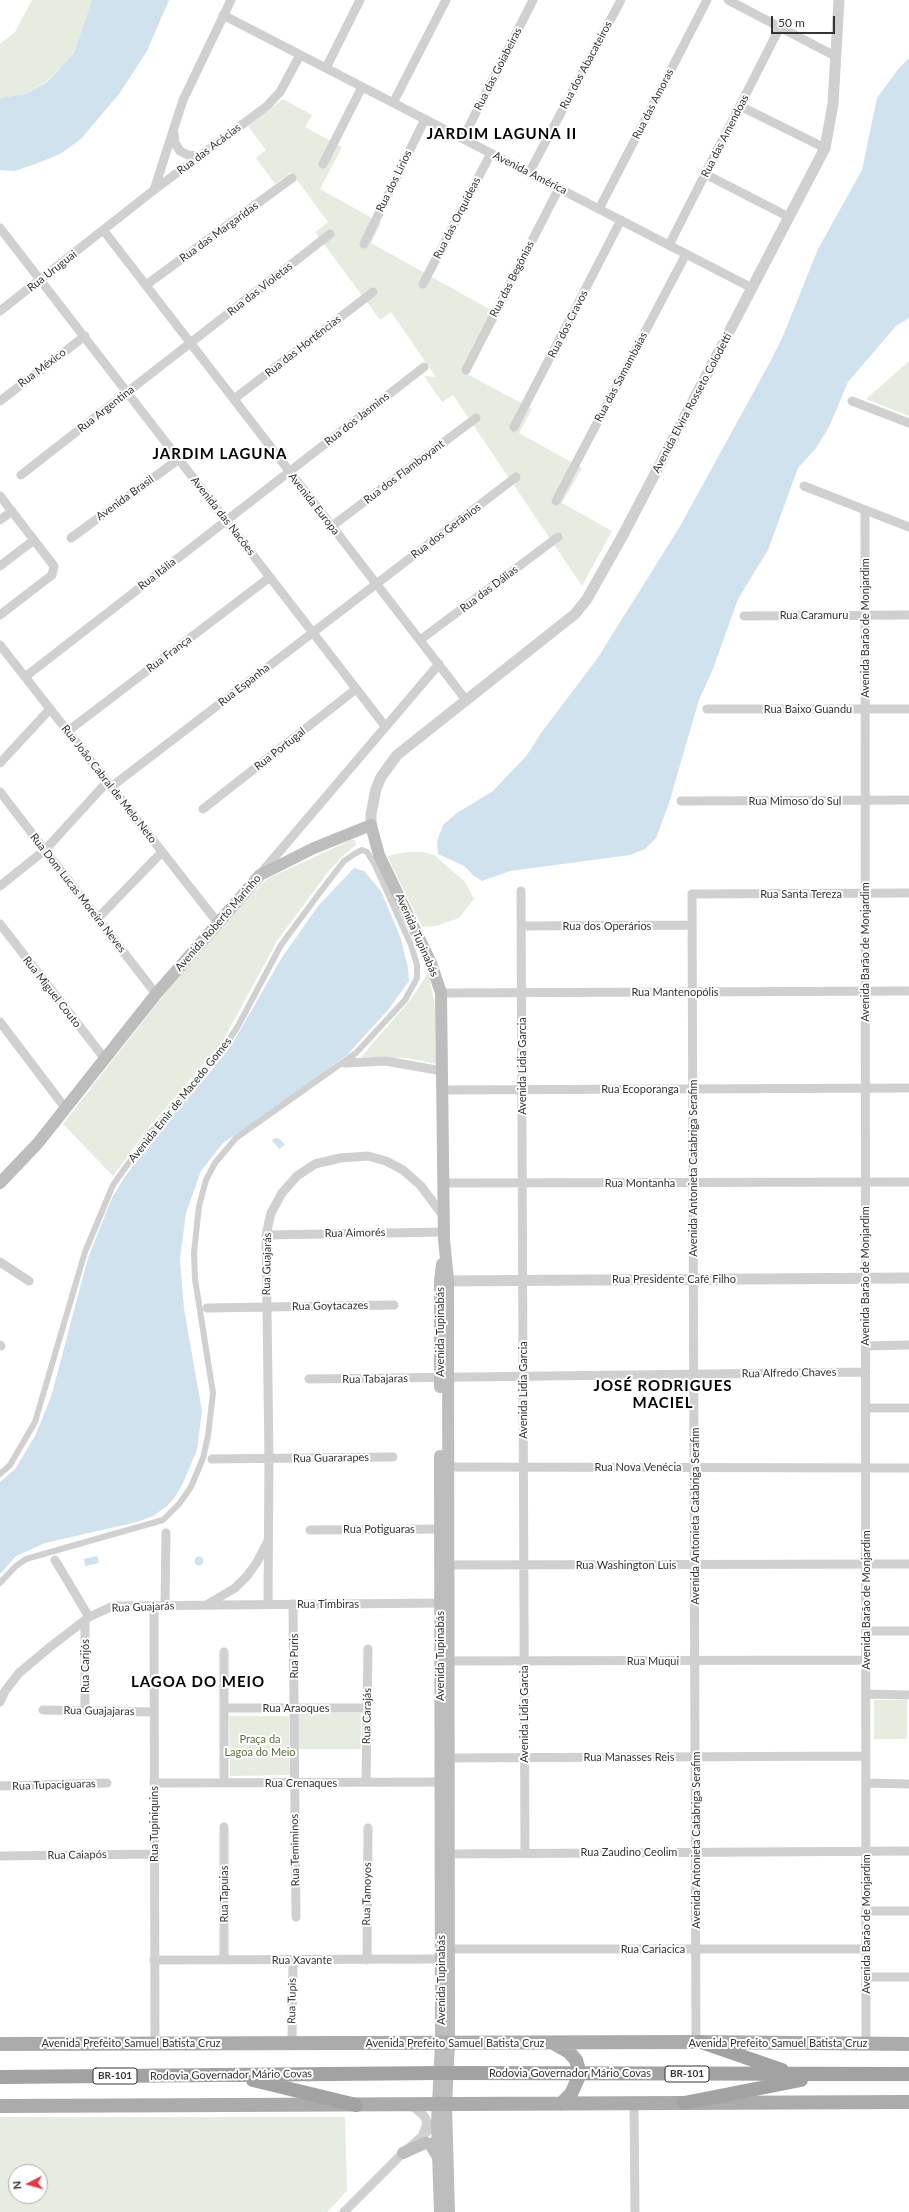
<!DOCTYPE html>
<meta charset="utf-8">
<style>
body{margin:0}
#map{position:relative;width:909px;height:2212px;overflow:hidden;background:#fff;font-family:Lato,sans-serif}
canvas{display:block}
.north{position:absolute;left:8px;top:2164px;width:40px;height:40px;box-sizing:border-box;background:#fff;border:1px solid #adadad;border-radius:50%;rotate:264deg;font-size:11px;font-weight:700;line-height:16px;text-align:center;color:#333}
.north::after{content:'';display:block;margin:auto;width:14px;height:18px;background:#e63946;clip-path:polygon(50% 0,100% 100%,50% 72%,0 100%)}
.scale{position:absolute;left:771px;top:16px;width:64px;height:18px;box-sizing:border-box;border:2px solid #333;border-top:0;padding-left:5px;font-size:12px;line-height:14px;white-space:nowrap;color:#333;-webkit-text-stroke:3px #fff;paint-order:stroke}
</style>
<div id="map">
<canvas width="909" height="2212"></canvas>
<div class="north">N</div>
<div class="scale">50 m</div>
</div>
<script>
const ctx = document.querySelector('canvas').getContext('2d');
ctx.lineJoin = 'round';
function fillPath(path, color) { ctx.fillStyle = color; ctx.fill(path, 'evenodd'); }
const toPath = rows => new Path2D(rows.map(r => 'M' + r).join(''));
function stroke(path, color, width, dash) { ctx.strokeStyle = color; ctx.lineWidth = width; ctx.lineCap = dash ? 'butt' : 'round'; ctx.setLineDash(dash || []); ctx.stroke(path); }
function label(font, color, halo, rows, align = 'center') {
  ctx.font = font + ' Lato,sans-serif'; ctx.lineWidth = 4; ctx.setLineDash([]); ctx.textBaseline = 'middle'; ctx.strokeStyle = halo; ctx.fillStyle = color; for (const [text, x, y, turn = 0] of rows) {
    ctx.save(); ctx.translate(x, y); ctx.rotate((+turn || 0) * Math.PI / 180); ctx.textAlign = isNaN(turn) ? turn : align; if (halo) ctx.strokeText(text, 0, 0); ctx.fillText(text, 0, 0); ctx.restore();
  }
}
const green = toPath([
 [32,0,92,0,74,53,47,81,25,94,0,98,0,44,15,32],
 [283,99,312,115,305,127,342,147,320,189,381,223,371,243,500,315,467,374,532,409,519,433,582,468,562,503,612,531,582,586,453,395,442,402,424,376,436,377,391,312,380,320,315,232,328,222,291,172,275,184,256,158,266,150,248,126],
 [909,361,909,416,866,399],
 [351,840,355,840,356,845,345,854,328,872,277,941,221,1044,150,1126,113,1176,63,1124,168,989,246,900,267,879],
 [407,852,422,852,434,855,465,882,474,899,459,918,436,926,422,927,387,856],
 [428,973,435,1004,436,1064,407,1058,361,1057,411,999],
 [874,1700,907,1700,907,1739,874,1739],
 [297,1713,361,1713,361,1749,297,1749],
 [229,1716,289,1716,290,1775,230,1776],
 [0,2117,345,2117,347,2191,327,2212,0,2212],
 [16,2172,40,2172,40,2196,16,2196]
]);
const water = toPath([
 [92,0,169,0,147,51,119,94,81,139,60,154,38,163,15,171,0,170,0,98,25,94,47,82,74,53],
 [909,58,909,318,896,326,848,382,829,427,816,448,798,468,768,550,738,599,713,669,699,700,669,803,656,838,645,849,630,855,510,871,482,881,474,876,464,866,438,854,437,841,443,825,457,813,493,791,527,755,541,733,597,659,679,528,769,364,783,336,818,249,862,170,877,98,899,68],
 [354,868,364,871,381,891,401,939,408,968,409,981,388,1010,348,1054,305,1087,223,1143,201,1171,186,1213,180,1259,184,1309,202,1411,197,1450,183,1483,175,1497,167,1506,153,1516,137,1522,45,1543,16,1556,0,1574,0,1482,15,1469,35,1436,51,1397,88,1258,112,1198,124,1178,167,1121,208,1075,231,1046,281,959,318,906],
 [276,1138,280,1139,285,1145,279,1149,272,1140],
 [97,1556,99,1563,85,1566,84,1559],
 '194.5 1561a4.5 4.5 0 1 1 9 0a4.5 4.5 0 1 1-9 0Z'
]);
const pedestrian = toPath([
 [0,1474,10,1465,35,1422,85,1252,113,1185,150,1133,225,1046,238,1026,281,945,318,895,344,861,356,853,362,850,367,852,375,865,411,945,417,965,417,978,405,1000,356,1053,236,1138,215,1163,206,1180,199,1206,194,1253,195,1279,213,1393,208,1436,203,1458,191,1487,179,1504,163,1520,26,1559,16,1566,0,1583]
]);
const minor = toPath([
 [728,0,835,56],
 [223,15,752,288],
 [326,68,360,0],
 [393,103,446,0],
 [740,106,825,148],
 [174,133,175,143,180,151,188,155,200,156],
 [463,138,533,0],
 [323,164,362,87],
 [529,173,621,0],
 [705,174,789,217],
 [154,190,183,100,231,0],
 [599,209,707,0],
 [0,228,385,726],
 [104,231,466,700],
 [364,244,425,119],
 [669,245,780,27],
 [423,284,491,153],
 [146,285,292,178],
 [0,311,154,190,267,106,280,92,300,55],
 [466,370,559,188],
 [234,399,373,292],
 [0,401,85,336],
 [852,401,909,423],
 [514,427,621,220],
 [21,475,330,234],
 [804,486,909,527],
 [0,496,54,566,52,575,0,615],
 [556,501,686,254],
 [865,510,866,2043],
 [0,520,12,511],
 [332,526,476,418],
 [71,538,179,459],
 [0,566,34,540],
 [744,616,909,615],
 [420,640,558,537],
 [0,645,218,923],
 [25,677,424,367],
 [707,709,909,709],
 [68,731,270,577],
 [0,763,50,709],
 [111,787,516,477],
 [0,792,156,994],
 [681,801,909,800],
 [203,809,356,689],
 [262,872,439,664],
 [0,886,45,850,107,782],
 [521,891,525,1853],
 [98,918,162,852],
 [0,924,105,1059],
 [521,926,692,925],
 [441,993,909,991],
 [0,1022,66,1109],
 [345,1063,386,1061,442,1071],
 [442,1090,909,1088],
 [444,1183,909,1182],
 [266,1235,444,1232],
 [0,1262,29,1281],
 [207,1308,394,1305],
 [0,1345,1,1346],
 [866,1346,909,1345],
 [309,1379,866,1372],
 [866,1408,909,1408],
 [212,1459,393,1457],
 [442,1467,909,1468],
 [310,1530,445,1529],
 [55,1560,89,1617],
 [442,1565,909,1564],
 [208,1604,235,1588,247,1576,257,1562,268,1541],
 [268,1604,269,1459,266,1235,271,1213,282,1193,297,1176,315,1164,340,1158,368,1156,386,1161,403,1170,421,1186,444,1217],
 [293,1604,296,1917],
 [154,1605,155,2042],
 [165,1605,166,1533],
 [85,1622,85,1711],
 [866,1631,909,1631],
 [443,1661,866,1660],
 [866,1694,909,1695],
 [0,1702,5,1691,19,1673,50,1647,89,1617,113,1606,445,1603],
 [224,1708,367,1708],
 [43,1710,154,1712],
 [443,1758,866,1756],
 [366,1782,368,1649],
 [154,1783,447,1782],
 [224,1783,224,1652],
 [866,1783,909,1784],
 [0,1786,107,1783],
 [444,1854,909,1851],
 [0,1856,154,1854],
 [866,1911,909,1911],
 [444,1949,866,1949],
 [154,1960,446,1959],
 [224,1960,224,1827],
 [367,1960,368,1828],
 [866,1977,909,1977],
 [696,2042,692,894,909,893],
 [292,2043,293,1960],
 [634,2103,635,2212],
 [410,2106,415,2108,425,2117,427,2123,423,2134],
 [344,2212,403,2153,437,2123]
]);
const tertiary = toPath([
 [371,825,371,814,376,789,381,777,397,755,575,614,587,599,623,535,825,148,833,104,839,0],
 [440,1281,909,1278]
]);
const secondary = toPath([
 [0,1183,38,1143,156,994,260,875,314,848,371,825,379,855,431,963,441,993,444,1239,448,1280,449,2043,446,2105,449,2212],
 [440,1387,440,1281,442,1264],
 [403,2153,425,2143,430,2144,438,2157],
 [440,2212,437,2123,441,2043,440,1456]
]);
const primary = toPath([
 [553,2043,569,2052,576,2060,580,2074,571,2094,561,2104],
 [0,2044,696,2042,909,2044],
 [0,2106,909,2102]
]);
const trunk = toPath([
 [701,2042,782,2070],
 [0,2077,439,2073,909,2074],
 [253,2080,356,2105],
 [684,2103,801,2080]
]);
const shields = [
 [687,2074,44],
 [115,2076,44]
];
const shieldNames = [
 ["BR-101",687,2074],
 ["BR-101",115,2076]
];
const streetNames = [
 ["Rua dos Abacateiros",586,65,-62],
 ["Rua das Goiabeiras",498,69,-63],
 ["Rua das Amoras",653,104,-63],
 ["Rua das Amendoas",725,136,-63],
 ["Rua das Acácias",209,149,-37],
 ["Avenida América",530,173,27],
 ["Rua dos Lírios",394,181,-64],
 ["Rua das Orquídeas",457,218,-63],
 ["Rua das Margaridas",219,232,-36],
 ["Rua Uruguai",52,271,-38],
 ["Rua das Begônias",512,279,-63],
 ["Rua das Violetas",260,289,-38],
 ["Rua dos Cravos",568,324,-63],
 ["Rua das Hortências",303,346,-38],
 ["Rua México",42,368,-37],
 ["Rua das Samambaias",621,377,-62],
 ["Avenida Elvira Rosseto Colodetti",692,403,-62],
 ["Rua Argentina",106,409,-38],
 ["Rua dos Jasmins",357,419,-38],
 ["Rua dos Flamboyant",404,472,-37],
 ["Avenida Brasil",125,498,-36],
 ["Avenida Europa",314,504,52],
 ["Avenida das Nacões",223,516,52],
 ["Rua dos Gerânios",446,531,-37],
 ["Rua Itália",157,574,-38],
 ["Rua das Dálias",489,589,-37],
 ["Rua Caramuru",814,615],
 ["Avenida Barão de Monjardim",865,628,-90],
 ["Rua França",169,654,-37],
 ["Rua Espanha",244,685,-38],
 ["Rua Baixo Guandu",808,709],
 ["Rua Portugal",280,749,-38],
 ["Rua João Cabral de Melo Neto",109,784,52],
 ["Rua Mimoso do Sul",795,801],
 ["Rua Dom Lucas Moreira Neves",78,893,52],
 ["Rua Santa Tereza",801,894],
 ["Avenida Roberto Marinho",218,923,-49],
 ["Rua dos Operários",607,926],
 ["Avenida Tupinabás",417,935,66],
 ["Avenida Barão de Monjardim",865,952,-90],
 ["Rua Miguel Couto",52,992,52],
 ["Rua Mantenopólis",675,992],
 ["Avenida Lidia Garcia",522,1066,-90],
 ["Rua Ecoporanga",640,1089],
 ["Avenida Emir de Macedo Gomes",180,1100,-51],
 ["Avenida Antonieta Catabriga Serafim",693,1168,-90],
 ["Rua Montanha",640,1183],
 ["Rua Aimorés",355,1233,-1],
 ["Rua Guajarás",267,1264,-89],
 ["Avenida Barão de Monjardim",865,1276,-90],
 ["Rua Presidente Café Filho",674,1279],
 ["Rua Goytacazes",330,1306,-1],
 ["Avenida Tupinabás",440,1332,-90],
 ["Rua Alfredo Chaves",789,1373,-1],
 ["Rua Tabajaras",375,1379,-1],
 ["Avenida Lidia Garcia",523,1390,-90],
 ["Rua Guararapes",331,1458,-1],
 ["Rua Nova Venécia",638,1467],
 ["Avenida Antonieta Catabriga Serafim",695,1516,-90],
 ["Rua Potiguaras",379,1529],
 ["Rua Washington Luis",626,1565],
 ["Avenida Barão de Monjardim",866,1600,-90],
 ["Rua Timbiras",328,1604],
 ["Rua Guajarás",143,1607,-2],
 ["Rua Puris",294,1656,-90],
 ["Avenida Tupinabás",440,1656,-90],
 ["Rua Muqui",653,1661],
 ["Rua Carijós",85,1666,-90],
 ["Rua Araoques",296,1708],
 ["Rua Guajajaras",99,1711,1],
 ["Avenida Lidia Garcia",524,1714,-90],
 ["Rua Carajás",367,1716,-89],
 ["Rua Manasses Reis",629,1757],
 ["Rua Crenaques",301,1783],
 ["Rua Tupaciguaras",54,1785,-2],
 ["Rua Tupiniquins",154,1824,-90],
 ["Avenida Antonieta Catabriga Serafim",696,1840,-90],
 ["Rua Temiminos",295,1850,-91],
 ["Rua Zaudino Ceolim",629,1852],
 ["Rua Caiapós",77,1855,-1],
 ["Rua Tapuias",224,1894,-90],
 ["Rua Tamoyos",367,1894,-89],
 ["Avenida Barão de Monjardim",866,1924,-90],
 ["Rua Cariacica",653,1949],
 ["Rua Xavante",302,1960],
 ["Avenida Tupinabás",441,1980,-90],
 ["Rua Tupis",292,2001,-89],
 ["Avenida Prefeito Samuel Batista Cruz",131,2043],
 ["Avenida Prefeito Samuel Batista Cruz",455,2043],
 ["Avenida Prefeito Samuel Batista Cruz",778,2043],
 ["Rodovia Governador Mário Covas",570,2073],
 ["Rodovia Governador Mário Covas",231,2075,-1]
];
const parkNames = [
 ["Praça da",260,1739],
 ["Lagoa do Meio",260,1752]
];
const districtNames = [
 ["JARDIM LAGUNA II",502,134],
 ["JARDIM LAGUNA",220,454],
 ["JOSÉ RODRIGUES",663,1386],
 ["MACIEL",663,1403],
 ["LAGOA DO MEIO",198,1682]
];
fillPath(green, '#e6ecdf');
fillPath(water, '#cfe2ee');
stroke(pedestrian, '#d0d0d0', 6);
stroke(minor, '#d0d0d0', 9);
stroke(tertiary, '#d0d0d0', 11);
stroke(secondary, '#bdbdbd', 12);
stroke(primary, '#ababab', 14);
stroke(trunk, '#a2a2a2', 14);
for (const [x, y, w] of shields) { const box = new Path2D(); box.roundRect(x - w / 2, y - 8, w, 16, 3); ctx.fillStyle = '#fff'; ctx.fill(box); stroke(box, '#333', 1); }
label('bold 10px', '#333', null, shieldNames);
label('11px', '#333', '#fff', streetNames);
label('11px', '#56703f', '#fff', parkNames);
ctx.letterSpacing = '1px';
label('bold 15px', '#000', '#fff', districtNames);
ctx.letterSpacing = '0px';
</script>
